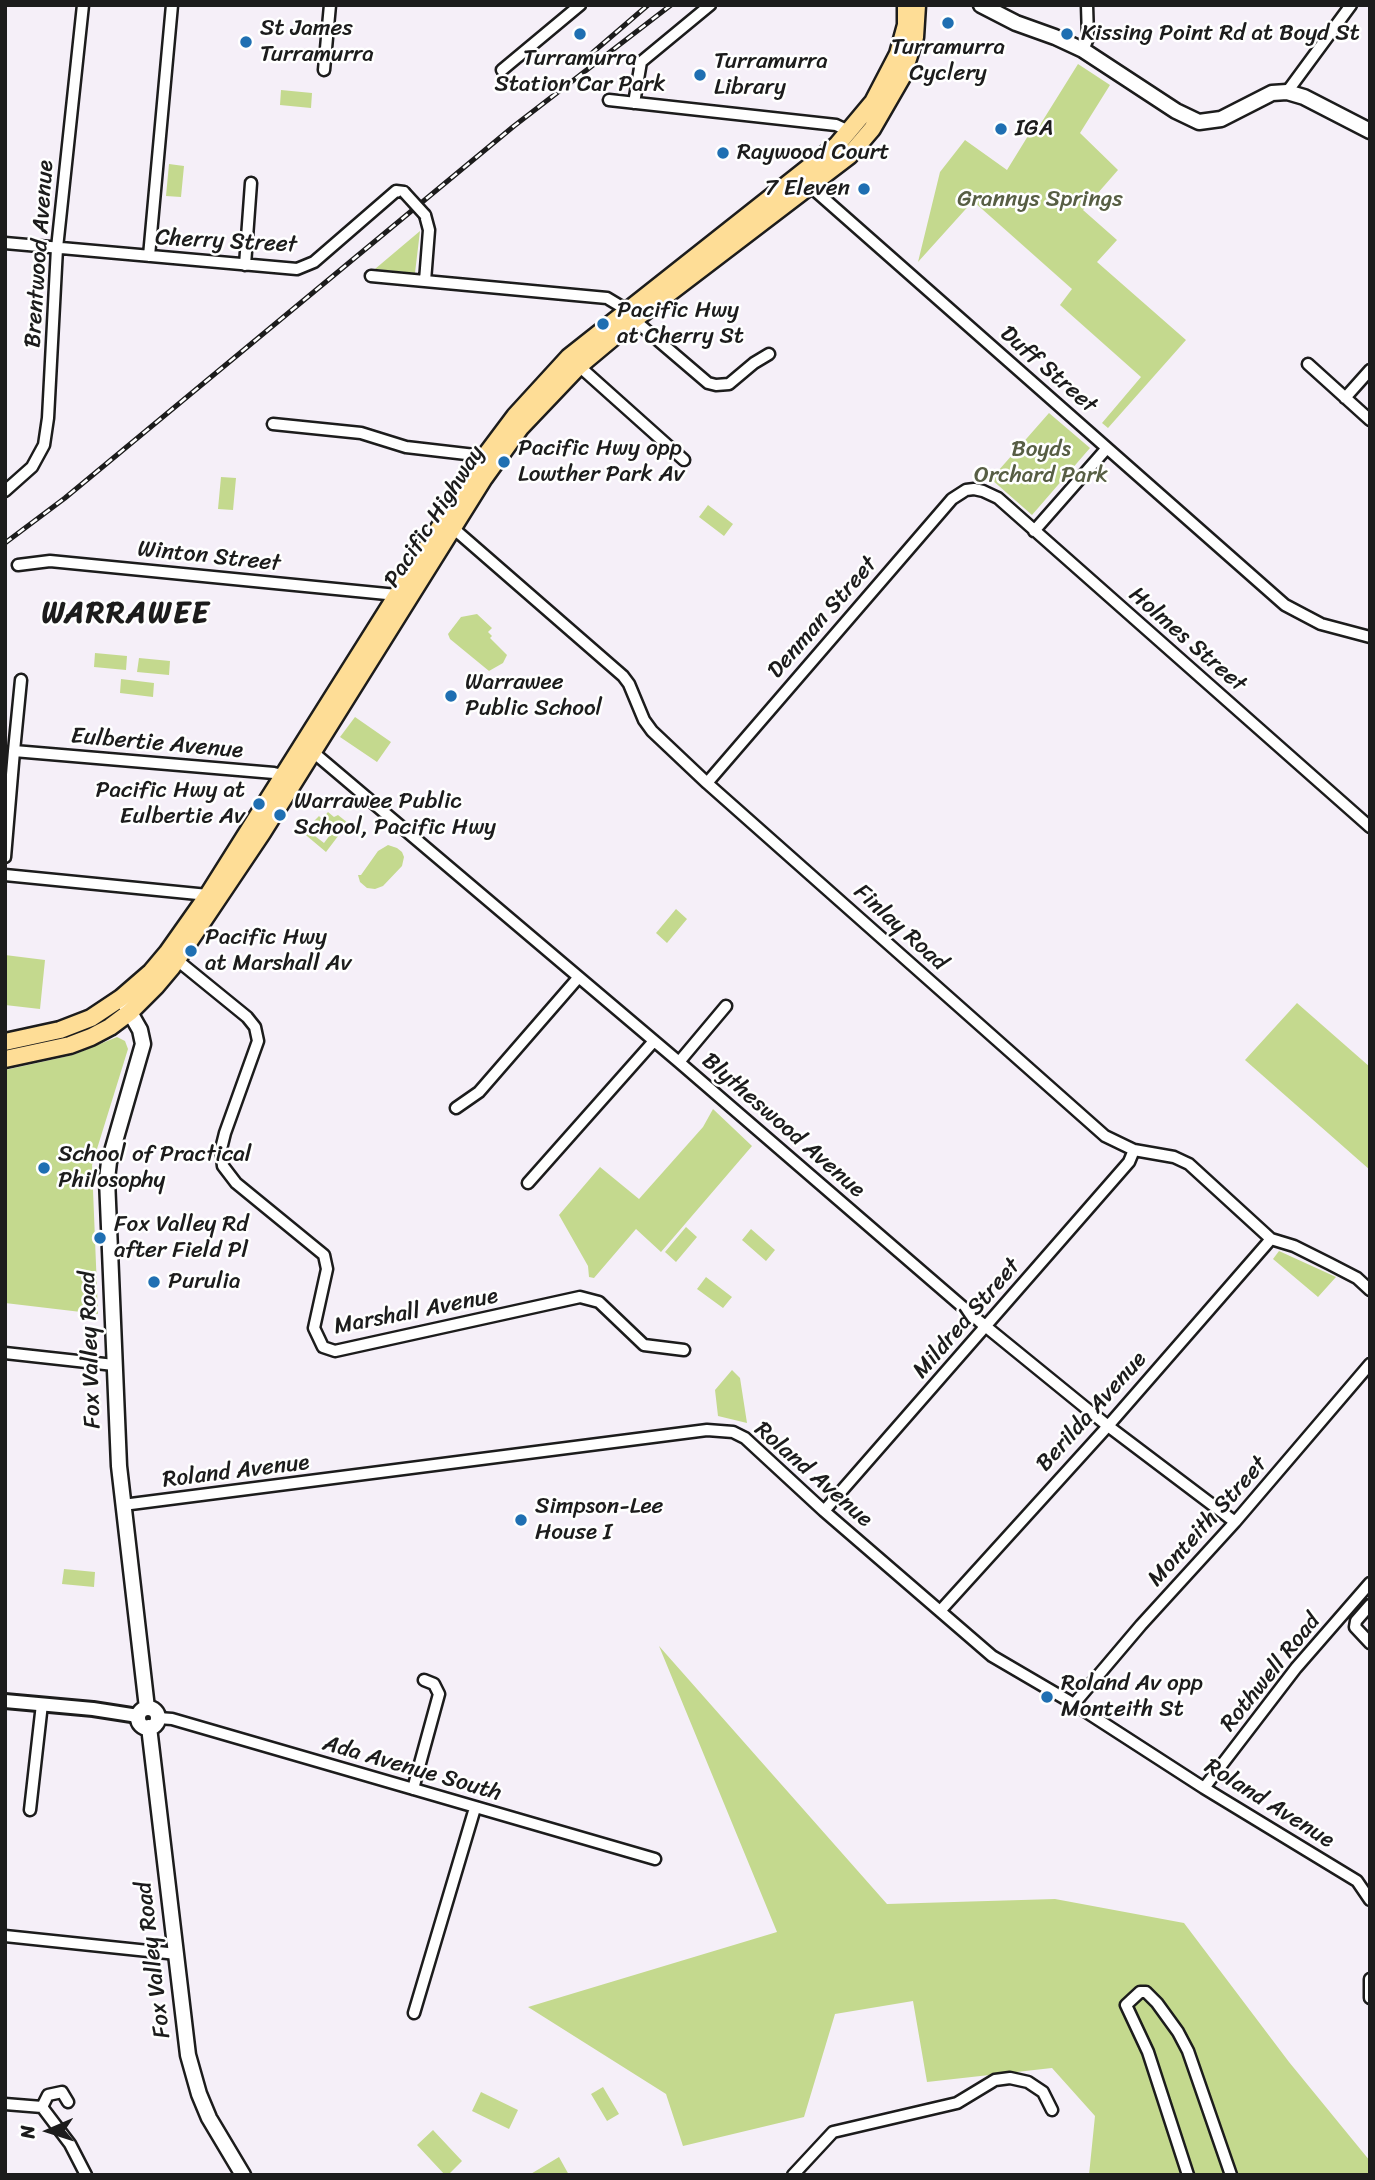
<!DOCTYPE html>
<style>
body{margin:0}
#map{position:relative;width:1375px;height:2180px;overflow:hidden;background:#f5eff8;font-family:Sriracha,sans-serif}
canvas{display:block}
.frame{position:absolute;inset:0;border:7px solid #1c1c1c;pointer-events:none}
.north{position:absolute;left:14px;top:2096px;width:70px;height:70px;-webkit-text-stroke:5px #fff;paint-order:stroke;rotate:267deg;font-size:19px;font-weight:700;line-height:28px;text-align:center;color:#1c1c1c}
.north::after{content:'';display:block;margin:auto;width:24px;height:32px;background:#1c1c1c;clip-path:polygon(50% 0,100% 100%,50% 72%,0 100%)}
</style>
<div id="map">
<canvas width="1375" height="2180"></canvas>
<div class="frame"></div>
<div class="north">N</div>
</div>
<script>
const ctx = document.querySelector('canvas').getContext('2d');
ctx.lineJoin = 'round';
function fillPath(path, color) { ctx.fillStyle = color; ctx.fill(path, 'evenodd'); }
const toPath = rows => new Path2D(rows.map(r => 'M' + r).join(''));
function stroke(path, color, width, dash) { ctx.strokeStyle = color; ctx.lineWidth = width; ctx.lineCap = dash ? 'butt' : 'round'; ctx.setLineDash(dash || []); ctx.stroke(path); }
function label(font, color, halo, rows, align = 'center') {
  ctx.font = font + ' Sriracha,sans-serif'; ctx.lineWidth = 5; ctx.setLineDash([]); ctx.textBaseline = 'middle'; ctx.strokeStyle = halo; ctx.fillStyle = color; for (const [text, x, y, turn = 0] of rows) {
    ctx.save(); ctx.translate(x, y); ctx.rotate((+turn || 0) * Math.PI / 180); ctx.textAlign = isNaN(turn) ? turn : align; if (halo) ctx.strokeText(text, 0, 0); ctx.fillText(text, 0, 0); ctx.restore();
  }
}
const green = toPath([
 [1078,64,1110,85,1080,133,1118,170,1083,210,1117,240,1097,262,1186,340,1108,428,1102,423,1141,377,1060,305,1072,289,973,201,918,262,940,172,965,140,1007,170,1031,131,1035,133],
 [281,90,312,93,311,108,280,105],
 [169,164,184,166,181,197,166,196],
 [420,231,415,273,375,269],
 [1049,413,1090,448,1032,515,991,479],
 [221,477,236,478,233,510,218,509],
 [708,505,733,524,724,536,699,517],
 [477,614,492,628,488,632,492,636,490,638,507,655,503,663,489,671,450,639,448,634,461,617],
 [95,653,127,656,126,670,94,667],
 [139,658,170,661,169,675,137,672],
 [121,679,154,683,153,697,120,693],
 [355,717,391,742,377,762,340,737],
 [328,812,334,817,338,815,348,823,326,852,295,826,298,823,324,843,330,835,314,821,319,816,322,819],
 [388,845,397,848,402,852,404,857,402,866,383,886,375,889,367,888,360,882,358,875,361,875,378,851],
 [676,909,687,919,667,943,656,933],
 [5,955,45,960,40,1009,5,1005],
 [1297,1003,1370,1067,1370,1170,1245,1060],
 [117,1037,125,1041,128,1049,92,1165,98,1314,5,1303,5,1070,73,1055],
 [713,1109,752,1146,661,1252,636,1229,594,1278,589,1277,588,1266,559,1215,600,1167,639,1199,703,1127],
 [686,1227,697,1237,676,1262,665,1252],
 [751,1229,775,1250,766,1261,742,1240],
 [1279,1251,1336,1277,1318,1297,1273,1259],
 [706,1277,732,1297,723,1308,697,1289],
 [732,1370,740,1378,747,1423,718,1416,715,1390],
 [64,1569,95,1572,94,1587,62,1584],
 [659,1646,887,1904,1055,1899,1184,1923,1289,2062,1370,2161,1370,2175,1089,2175,1095,2116,1052,2068,927,2082,913,2001,835,2014,804,2117,683,2146,666,2094,528,2007,777,1932],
 [603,2087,619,2114,607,2121,591,2094],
 [481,2092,518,2110,509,2129,472,2111],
 [433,2130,462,2161,448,2175,445,2175,417,2145],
 [559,2157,569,2175,529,2175]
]);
const minor = toPath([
 [1083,50,1088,38,1087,5],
 [324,70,330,5],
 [502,70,580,5],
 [1287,92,1351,5],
 [609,100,836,125,851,132],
 [634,103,641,62,710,5],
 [811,187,1285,605,1321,624,1370,637],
 [425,215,429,230,425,281],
 [5,243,297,269,314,262,396,191,404,192],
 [149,256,172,5],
 [245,265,251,183],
 [371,276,607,298,622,307,639,324,708,383,716,385,729,384,754,363,769,354],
 [1308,364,1370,420],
 [579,366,684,460],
 [1345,398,1370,370],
 [273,424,361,433,406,447,475,455,482,460],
 [5,491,32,467,44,445,48,418,57,248,83,5],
 [453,528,623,676,629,684,644,720,652,731,707,783,1105,1136,1134,1150,1174,1157,1189,1164,1271,1239,1294,1246,1330,1264,1357,1278,1370,1290],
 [1034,531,1107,448],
 [18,565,50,561,397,595],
 [14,751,21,680],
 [313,752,679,1062,979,1321,1108,1426,1235,1522],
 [707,783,952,499,966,490,974,489,983,491,998,498,1370,827],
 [5,857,14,751,274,773,287,776],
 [5,875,208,895],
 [177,960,247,1017,255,1027,258,1041,225,1133,221,1149,223,1166,236,1183,324,1255,327,1269,314,1328,323,1347,335,1351,580,1297,599,1302,644,1345,684,1350],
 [679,1062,726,1006],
 [456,1108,479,1092,578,978],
 [528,1183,654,1041],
 [5,1353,114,1365],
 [123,1505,707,1430,733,1432,745,1438,824,1511,992,1656,1074,1704,1204,1788,1357,1881,1370,1900],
 [824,1511,1129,1162,1134,1150],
 [1370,1605,1356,1621,1355,1627,1370,1643],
 [941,1610,1108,1426,1271,1239],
 [1074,1704,1141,1625,1235,1522,1370,1364],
 [158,1718,172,1719,655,1859],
 [1204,1788,1296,1668,1370,1583],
 [413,1789,439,1694,434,1684,424,1680],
 [30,1810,42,1704],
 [5,1936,177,1954],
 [1370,1979,1370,1998],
 [414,2013,475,1808],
 [5,2104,42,2107,70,2144,86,2175],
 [42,2107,48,2095,62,2092,68,2102],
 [793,2175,833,2132,957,2103,995,2080,1010,2078,1028,2082,1043,2092,1052,2110],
 [1188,2175,1148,2052,1126,2005,1140,1992,1146,1992,1157,2003,1178,2032,1188,2051,1231,2175]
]);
const tertiary = toPath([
 [5,1701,93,1709,138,1716]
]);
const secondary = toPath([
 [981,5,1016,23,1055,37,1083,50,1176,111,1199,122,1221,119,1272,93,1287,92,1304,97,1370,131],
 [124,1002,140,1030,143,1044,109,1162,107,1179,119,1466,147,1708],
 '138 1718a10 10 0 1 1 20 0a10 10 0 1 1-20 0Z',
 [149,1727,188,2055,199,2094,209,2118,243,2175]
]);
const trunk = toPath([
 [5,1042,60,1030,91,1018,121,998,151,972,167,953,208,895,482,460,515,416,569,357,837,145,873,102,898,54,906,25,906,5],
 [5,1059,70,1045,91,1037,110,1027,130,1012,156,986,172,967,262,833,484,478,520,428,579,366,634,320,849,156,872,129,902,77,915,37,917,5]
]);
const rail = toPath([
 [591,54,648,5],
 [5,543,65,498,514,126,671,5]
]);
const minorBridge = toPath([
 [404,192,425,215]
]);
const markers = [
 [948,23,7,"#1f6fb2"],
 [580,34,7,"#1f6fb2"],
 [1067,34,7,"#1f6fb2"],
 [246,42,7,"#1f6fb2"],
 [700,75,7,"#1f6fb2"],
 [1001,129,7,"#1f6fb2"],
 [723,153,7,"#1f6fb2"],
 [864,189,7,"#1f6fb2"],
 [603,324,7,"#1f6fb2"],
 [504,462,7,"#1f6fb2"],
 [451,696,7,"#1f6fb2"],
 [259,804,7,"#1f6fb2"],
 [280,815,7,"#1f6fb2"],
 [191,951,7,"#1f6fb2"],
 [44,1168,7,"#1f6fb2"],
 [100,1238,7,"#1f6fb2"],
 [154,1282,7,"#1f6fb2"],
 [521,1520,7,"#1f6fb2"],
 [1047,1697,7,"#1f6fb2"]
];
const poiNames = [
 ["St James",260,29],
 ["Turramurra",260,55],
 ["Kissing Point Rd at Boyd St",1081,34],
 ["Turramurra",948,48,"center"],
 ["Cyclery",948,74,"center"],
 ["Turramurra",580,59,"center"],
 ["Station Car Park",580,85,"center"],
 ["Turramurra",714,62],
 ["Library",714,88],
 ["IGA",1015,129],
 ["Raywood Court",737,153],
 ["7 Eleven",850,189,"right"],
 ["Pacific Hwy",617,311],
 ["at Cherry St",617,337],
 ["Pacific Hwy opp",518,449],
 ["Lowther Park Av",518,475],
 ["Warrawee",465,683],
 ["Public School",465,709],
 ["Pacific Hwy at",245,791,"right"],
 ["Eulbertie Av",245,817,"right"],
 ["Warrawee Public",294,802],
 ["School, Pacific Hwy",294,828],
 ["Pacific Hwy",205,938],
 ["at Marshall Av",205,964],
 ["School of Practical",58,1155],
 ["Philosophy",58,1181],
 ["Fox Valley Rd",114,1225],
 ["after Field Pl",114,1251],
 ["Purulia",168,1282],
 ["Simpson-Lee",535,1507],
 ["House I",535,1533],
 ["Roland Av opp",1061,1684],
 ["Monteith St",1061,1710]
];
const parkNames = [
 ["Grannys Springs",1040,200],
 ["Boyds",1041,450],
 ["Orchard Park",1041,476]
];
const streetNames = [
 ["Cherry Street",226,242,3],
 ["Brentwood Avenue",40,254,-86],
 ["Duff Street",1048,370,41],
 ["Pacific Highway",435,517,-57],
 ["Winton Street",209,557,6],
 ["Denman Street",823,618,-49],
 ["Holmes Street",1187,640,41],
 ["Eulbertie Avenue",157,744,5],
 ["Finlay Road",900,928,42],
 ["Blytheswood Avenue",783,1126,41],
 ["Marshall Avenue",416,1312,-11],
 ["Mildred Street",967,1319,-49],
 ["Fox Valley Road",91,1350,-92],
 ["Berilda Avenue",1092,1412,-48],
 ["Roland Avenue",236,1472,-7],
 ["Roland Avenue",813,1475,41],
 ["Monteith Street",1208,1522,-48],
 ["Rothwell Road",1271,1673,-51],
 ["Ada Avenue South",412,1769,16],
 ["Roland Avenue",1269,1804,32],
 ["Fox Valley Road",154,1960,-97]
];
const districtNames = [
 ["WARRAWEE",126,614]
];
fillPath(green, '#c4d98e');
stroke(minor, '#1c1c1c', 15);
stroke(tertiary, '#1c1c1c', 18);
stroke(secondary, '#1c1c1c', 19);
stroke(trunk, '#1c1c1c', 21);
stroke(minor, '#fff', 10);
stroke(tertiary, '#fff', 12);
stroke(secondary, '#fff', 14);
stroke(trunk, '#fedd96', 16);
stroke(rail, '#1c1c1c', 5);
stroke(rail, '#fff', 2.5, [8]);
stroke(minorBridge, '#1c1c1c', 15, []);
stroke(minorBridge, '#fff', 10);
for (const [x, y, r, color] of markers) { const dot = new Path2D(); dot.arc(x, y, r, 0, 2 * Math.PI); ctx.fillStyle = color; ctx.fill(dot); stroke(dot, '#fff', 2.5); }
label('23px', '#1c1c1c', '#fff', poiNames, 'left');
label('23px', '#575e44', '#fff', parkNames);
label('23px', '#1c1c1c', '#fff', streetNames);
ctx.letterSpacing = '2px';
label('bold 30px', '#1c1c1c', '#fff', districtNames);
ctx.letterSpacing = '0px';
</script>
